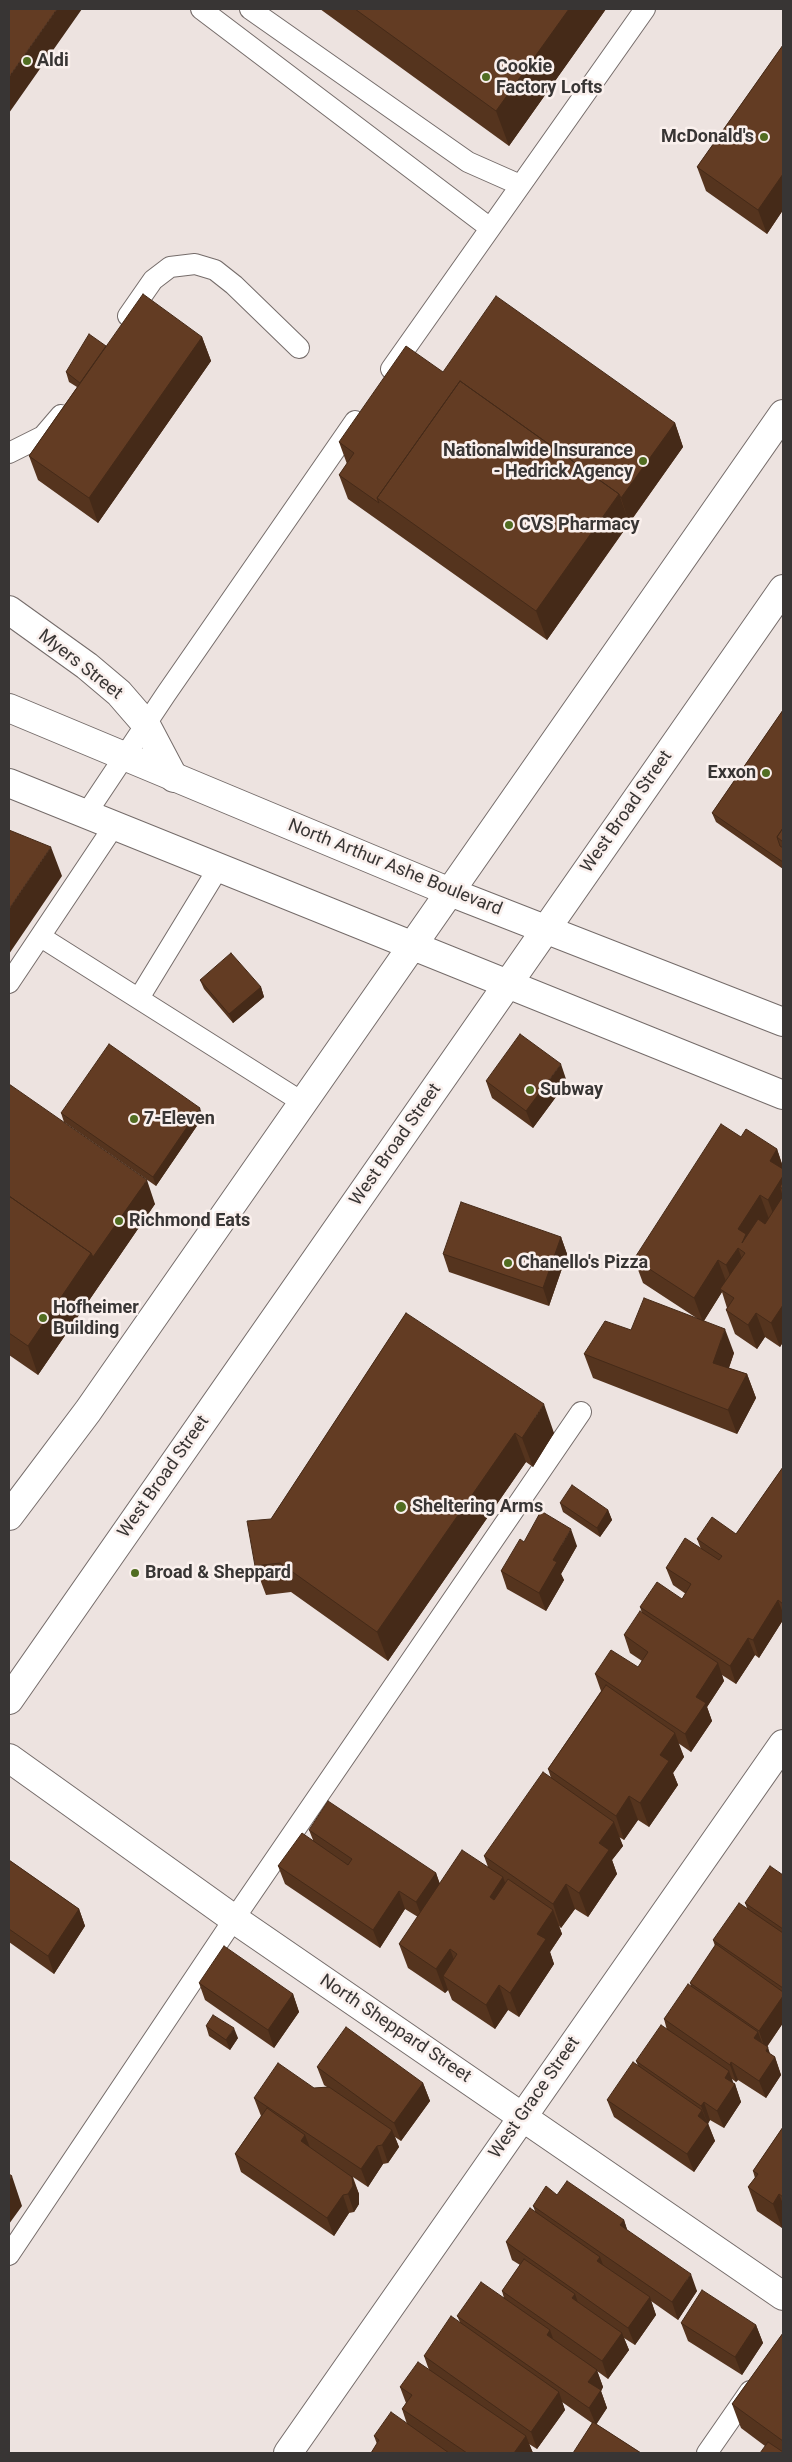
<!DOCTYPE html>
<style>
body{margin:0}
#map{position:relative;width:792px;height:2462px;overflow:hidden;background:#ede3e0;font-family:Roboto,sans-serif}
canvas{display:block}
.frame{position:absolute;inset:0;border:10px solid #383534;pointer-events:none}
</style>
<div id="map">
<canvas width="792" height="2462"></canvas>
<div class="frame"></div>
</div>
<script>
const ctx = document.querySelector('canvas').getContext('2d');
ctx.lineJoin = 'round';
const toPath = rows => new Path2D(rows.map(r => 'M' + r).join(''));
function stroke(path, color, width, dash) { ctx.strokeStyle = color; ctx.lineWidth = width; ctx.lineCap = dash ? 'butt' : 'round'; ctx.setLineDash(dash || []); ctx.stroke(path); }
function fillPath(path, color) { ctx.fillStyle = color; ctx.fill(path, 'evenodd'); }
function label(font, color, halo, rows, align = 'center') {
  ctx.font = font + ' Roboto,sans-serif'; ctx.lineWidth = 5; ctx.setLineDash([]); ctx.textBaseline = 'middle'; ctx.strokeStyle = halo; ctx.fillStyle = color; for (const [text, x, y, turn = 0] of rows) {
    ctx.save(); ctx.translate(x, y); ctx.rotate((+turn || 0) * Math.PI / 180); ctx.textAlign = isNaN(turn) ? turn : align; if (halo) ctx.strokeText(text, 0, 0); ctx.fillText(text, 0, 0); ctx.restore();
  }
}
const lane = toPath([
 [201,9,490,228],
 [250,9,468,162,520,185],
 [128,316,153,280,170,267,195,264,215,270,234,285,299,348],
 [391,369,645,9],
 [9,453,43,436,61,415],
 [86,814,166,694,355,421],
 [41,937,302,1102],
 [9,983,114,826],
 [139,998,219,867],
 [9,2255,234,1919,581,1412],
 [707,2453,750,2391]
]);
const street = toPath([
 [9,610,87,666,119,693,145,723,174,778],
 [9,1758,234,1919,783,2296],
 [288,2453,783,1744]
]);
const primary = toPath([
 [9,708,450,892,783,1022],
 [9,783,783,1095],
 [9,1516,88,1411,783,414],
 [9,1700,783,589]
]);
const wall = toPath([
 [320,9,606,9,509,146],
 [783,45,783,210,767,234,706,191,697,167],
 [202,337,211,361,98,523,38,480,29,456,77,387,69,382,66,372,106,346],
 [443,372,675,423,683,447,547,640,348,499,339,475,347,464,339,442],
 [783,710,783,869,716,822,712,813],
 [200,980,261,987,264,997,233,1023,204,989],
 [486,1081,567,1082,533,1128,492,1098],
 [9,1084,155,1204,38,1375,9,1355],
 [61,1113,203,1117,156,1186,64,1122],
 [741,1137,777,1149,783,1167,783,1342,780,1347,765,1337,757,1349,735,1334,726,1310,727,1308,722,1292,704,1321,734,1353,729,1368,747,1374,756,1398,737,1434,593,1378,584,1354,631,1330,698,1319,643,1283,634,1259],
 [561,1237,567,1254,549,1306,449,1272,443,1254],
 [406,1313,554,1433,533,1467,526,1462,388,1661,291,1592,266,1595,255,1566,271,1519],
 [783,1467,783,1620,759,1658,755,1655,736,1684,722,1675,724,1681,707,1707,712,1721,691,1752,678,1743,684,1757,673,1773,678,1785,649,1827,638,1820,624,1840,619,1837,623,1846,612,1860,617,1874,588,1917,575,1909,561,1928,559,1926,562,1934,550,1952,554,1964,519,2017,508,2010,495,2029,452,2000,448,1990,445,1993,408,1968,399,1944,418,1917,405,1909,380,1948,285,1884,278,1866,313,1840,309,1830,436,1873,440,1884,488,1867,484,1856,551,1778,548,1769,601,1691,595,1674,638,1667,642,1661,630,1653,624,1635,642,1613,640,1607,682,1599,686,1594,673,1585,666,1568,701,1549,697,1539,736,1534],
 [560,1503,608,1510,612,1520,600,1537,563,1512],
 [524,1542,577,1546,561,1574,564,1580,546,1611,507,1589,501,1571],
 [9,1860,79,1909,85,1926,54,1974,9,1942],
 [783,1875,783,2023,767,2047,770,2054,775,2057,781,2075,766,2098,738,2080,736,2082,732,2079,733,2083,735,2084,741,2102,724,2128,710,2120,708,2123,715,2141,694,2172,614,2117,607,2100,638,2066,636,2061,667,2030,664,2019,691,1986,690,1983,715,1946,713,1940,747,1908,745,1903],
 [199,1983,293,1994,299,2012,274,2048,205,2000],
 [206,2026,238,2038,230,2050,209,2036],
 [317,2067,423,2083,430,2101,401,2141,395,2137,399,2147,388,2163,383,2164,368,2187,353,2177,359,2194,359,2204,354,2212,349,2213,334,2236,241,2172,235,2154,261,2116,254,2098,314,2088,327,2087,324,2085],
 [783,2127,783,2225,782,2228,757,2211,748,2187,755,2178,753,2171],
 [557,2195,624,2220,627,2230,697,2291,678,2320,651,2301,656,2315,635,2345,624,2338,629,2350,608,2379,597,2371,603,2387,601,2391,607,2408,596,2424,641,2453,574,2453,592,2423,562,2402,565,2410,537,2449,529,2444,533,2453,371,2453,377,2444,374,2436,407,2424,402,2409,406,2403,400,2387,429,2370,424,2356,460,2322,457,2316,504,2298,502,2291,520,2265,512,2260,506,2242,535,2211,533,2206],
 [681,2323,756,2325,763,2343,742,2375,688,2341],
 [783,2333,783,2453,765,2446,741,2428,732,2404]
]);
const shadedWall = toPath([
 [57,9,82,9,9,113,9,77],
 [569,9,606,9,509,146,496,111],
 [783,174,783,210,767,234,758,210],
 [202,337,211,361,98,523,89,498],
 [675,423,683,447,629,523,621,498],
 [619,494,629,523,547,640,536,611],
 [51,847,62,876,9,954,9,909],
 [261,987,264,997,233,1023,229,1014],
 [561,1064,567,1082,533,1128,526,1111],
 [200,1108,203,1117,156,1186,153,1177],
 [777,1149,783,1167,783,1189,780,1187,783,1197,777,1224,768,1200,770,1161],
 [147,1180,155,1204,38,1375,28,1346,91,1253],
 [760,1195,769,1219,750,1267,738,1229],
 [561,1237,567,1254,549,1306,543,1288],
 [738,1248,747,1272,735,1289,726,1265],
 [718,1260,727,1284,720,1289,722,1292,703,1322,694,1298],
 [783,1305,783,1342,780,1347,771,1323],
 [756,1313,765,1337,757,1349,748,1325],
 [725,1329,734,1353,722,1387,713,1363],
 [747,1374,756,1398,737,1434,728,1410],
 [544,1404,554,1433,533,1467,522,1438],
 [515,1433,526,1462,388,1661,377,1632],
 [608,1510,612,1520,600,1537,597,1528],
 [571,1529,577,1546,561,1574,564,1580,546,1611,539,1593,553,1560],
 [778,1600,783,1613,783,1620,759,1658,753,1640],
 [748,1638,755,1655,736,1684,730,1666],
 [718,1663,724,1681,707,1707,712,1721,691,1752,685,1734,696,1697],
 [675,1733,684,1757,673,1773,678,1785,649,1827,640,1803,660,1755],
 [629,1796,638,1820,624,1840,616,1816],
 [614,1822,623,1846,612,1860,617,1874,588,1917,579,1893,599,1843],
 [436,1873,442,1891,423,1920,416,1902],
 [503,1877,512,1902,499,1922,490,1897],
 [566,1884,575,1909,561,1928,553,1904],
 [399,1891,405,1909,380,1948,373,1930],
 [79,1909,85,1926,54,1974,48,1956],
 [553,1910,562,1934,550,1952,554,1964,519,2017,510,1993,537,1934],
 [450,1949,459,1973,443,1976,448,1990,445,1993,436,1969],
 [499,1985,508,2010,495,2029,486,2005],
 [293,1994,299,2012,274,2048,268,2030],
 [783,1996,783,2023,765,2049,759,2031],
 [234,2028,238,2038,230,2050,226,2040],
 [758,2032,765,2050,754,2038],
 [768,2047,772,2061,775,2057,781,2075,766,2098,759,2081,766,2051],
 [731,2062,738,2080,736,2082,730,2065],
 [729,2071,734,2085,735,2084,741,2102,724,2128,717,2111,725,2078],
 [423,2083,430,2101,401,2141,394,2123],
 [704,2102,710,2120,708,2124,701,2106],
 [702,2110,715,2141,694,2172,687,2154,698,2116],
 [392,2130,399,2147,388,2163,382,2145],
 [305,2135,312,2153,301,2141],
 [377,2146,383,2164,368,2187,361,2169],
 [12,2176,22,2206,9,2224,9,2180],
 [352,2177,359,2194,359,2204,354,2212,348,2194],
 [779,2194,783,2204,783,2225,782,2228,773,2204],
 [343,2195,349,2213,334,2236,327,2218],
 [624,2220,630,2238,620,2225],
 [600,2257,607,2275,597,2261],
 [691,2274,697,2291,678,2320,672,2302],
 [575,2294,581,2311,572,2298],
 [650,2297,656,2315,635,2345,628,2328],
 [756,2325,763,2343,742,2375,735,2357],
 [550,2330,556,2347,547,2335],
 [622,2333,629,2350,608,2379,602,2361],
 [597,2370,603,2387,601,2391,607,2408,596,2425,589,2408,588,2382],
 [559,2392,565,2410,537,2449,531,2432],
 [526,2436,533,2453,514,2453]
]);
const building = toPath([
 [9,9,57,9,9,77,9,9],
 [355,9,569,9,496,111,355,9],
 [783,45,783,174,758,210,697,167,783,45],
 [143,294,202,337,89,498,29,456,143,294],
 [496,296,675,423,621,498,619,494,460,381,377,498,379,503,339,475,354,453,339,442,406,346,443,372,496,296],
 [89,334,106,346,80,383,66,372,89,334],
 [460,381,619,494,536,611,377,498,460,381],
 [783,710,783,828,777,837,780,846,783,848,783,862,712,813,783,710],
 [783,828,783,842,777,837,783,828],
 [9,830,51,847,9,909,9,830],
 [231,953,261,987,229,1014,200,980,231,953],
 [520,1034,561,1064,526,1111,486,1081,520,1034],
 [109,1044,200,1108,153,1177,61,1113,109,1044],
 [9,1084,147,1180,93,1257,91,1253,9,1196,9,1084],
 [721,1124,741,1137,746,1129,777,1149,770,1161,783,1169,783,1176,768,1200,760,1195,738,1229,746,1234,742,1243,758,1219,765,1224,783,1196,783,1305,771,1323,756,1313,748,1325,726,1310,734,1298,720,1289,745,1253,738,1248,726,1265,718,1260,694,1298,634,1259,721,1124],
 [783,1181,783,1189,780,1187,783,1181],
 [9,1196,91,1253,28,1346,9,1333,9,1196],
 [461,1202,561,1237,543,1288,443,1254,461,1202],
 [644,1298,725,1329,713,1363,747,1374,728,1410,584,1354,605,1321,631,1330,644,1298],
 [406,1313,544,1404,522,1438,515,1433,377,1632,280,1563,255,1566,247,1521,271,1519,406,1313],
 [783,1467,783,1604,778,1600,753,1640,748,1638,730,1666,640,1607,657,1582,682,1599,691,1584,666,1568,685,1538,719,1560,722,1556,697,1539,712,1517,736,1534,783,1467],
 [572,1485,608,1510,597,1528,560,1503,572,1485],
 [541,1511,571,1529,553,1560,557,1562,539,1593,501,1571,520,1539,524,1542,541,1511],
 [640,1611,718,1663,696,1697,706,1703,685,1734,595,1674,611,1650,638,1667,648,1652,624,1635,640,1611],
 [606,1685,675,1733,660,1755,669,1761,640,1803,629,1796,616,1816,548,1769,606,1685],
 [543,1772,614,1822,599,1843,609,1850,579,1893,566,1884,553,1904,484,1856,543,1772],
 [328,1801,436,1873,416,1902,399,1891,373,1930,278,1866,302,1833,348,1865,352,1859,309,1830,328,1801],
 [462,1850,503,1877,490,1897,494,1900,508,1879,553,1910,537,1934,546,1939,510,1993,499,1985,486,2005,443,1976,457,1954,450,1949,436,1969,399,1944,462,1850],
 [9,1860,79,1909,48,1956,9,1929,9,1860],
 [770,1866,783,1875,783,1929,745,1903,770,1866],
 [739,1903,783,1933,783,1988,713,1940,739,1903],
 [716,1944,783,1992,783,1996,759,2031,690,1983,716,1944],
 [224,1946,293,1994,268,2030,199,1983,224,1946],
 [688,1984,758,2032,754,2038,768,2047,766,2051,775,2057,759,2081,731,2062,730,2065,664,2019,688,1984],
 [213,2015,234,2028,226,2040,206,2026,213,2015],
 [661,2025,729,2071,725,2078,735,2084,717,2111,704,2102,701,2106,636,2061,661,2025],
 [346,2027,423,2083,394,2123,317,2067,346,2027],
 [633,2062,702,2110,698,2116,708,2124,687,2154,607,2100,633,2062],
 [278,2063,314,2088,329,2087,392,2130,382,2145,377,2146,361,2169,254,2098,278,2063],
 [267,2108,305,2135,301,2141,352,2177,353,2186,348,2194,343,2195,327,2218,235,2154,267,2108],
 [783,2127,783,2197,779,2194,773,2204,748,2187,758,2174,753,2171,783,2127],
 [9,2174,12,2176,9,2180,9,2174],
 [567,2181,624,2220,620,2225,691,2274,672,2302,533,2206,546,2186,557,2195,567,2181],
 [530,2208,600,2257,597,2261,650,2297,628,2328,506,2242,530,2208],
 [524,2259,575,2294,572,2298,622,2333,602,2361,502,2291,524,2259],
 [481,2282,550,2330,547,2335,597,2370,588,2382,601,2390,589,2408,457,2316,481,2282],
 [702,2290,756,2325,735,2357,681,2323,702,2290],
 [451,2316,559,2392,531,2432,424,2356,451,2316],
 [783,2333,783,2441,732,2404,783,2333],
 [418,2362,526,2436,514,2453,467,2453,402,2409,412,2395,400,2387,418,2362],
 [391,2412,449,2453,371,2453,379,2440,374,2436,391,2412],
 [593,2422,641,2453,573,2453,593,2422],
 [768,2442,783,2452,783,2453,760,2453,768,2442]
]);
const markers = [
 [27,61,5,"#516d21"],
 [486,77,5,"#516d21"],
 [764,137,5,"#516d21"],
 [643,461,5,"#516d21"],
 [509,525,5,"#516d21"],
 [766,773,5,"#516d21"],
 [530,1090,5,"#516d21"],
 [134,1119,5,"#516d21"],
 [119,1221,5,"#516d21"],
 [508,1263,5,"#516d21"],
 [43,1318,5,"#516d21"],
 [401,1507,6,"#516d21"],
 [135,1573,5,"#516d21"]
];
const poiNames = [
 ["Aldi",37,61],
 ["Cookie",496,67],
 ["Factory Lofts",496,88],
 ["McDonald's",754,137,"right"],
 ["Nationalwide Insurance",633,451,"right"],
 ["- Hedrick Agency",633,472,"right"],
 ["CVS Pharmacy",519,525],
 ["Exxon",756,773,"right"],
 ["Subway",540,1090],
 ["7-Eleven",144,1119],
 ["Richmond Eats",129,1221],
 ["Chanello's Pizza",518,1263],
 ["Hofheimer",53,1308],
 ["Building",53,1329],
 ["Sheltering Arms",412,1507],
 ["Broad & Sheppard",145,1573]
];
const streetNames = [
 ["Myers Street",80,665,38],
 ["West Broad Street",627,812,-55],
 ["North Arthur Ashe Boulevard",395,868,22],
 ["West Broad Street",396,1145,-55],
 ["West Broad Street",164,1477,-55],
 ["North Sheppard Street",395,2029,34],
 ["West Grace Street",535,2098,-55]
];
stroke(lane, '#756c6a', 22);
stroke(street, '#756c6a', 30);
stroke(primary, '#756c6a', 30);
stroke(lane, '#fff', 20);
stroke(street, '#fff', 28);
stroke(primary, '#fff', 28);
fillPath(wall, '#55341e');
fillPath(shadedWall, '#452a18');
fillPath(building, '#633c23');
stroke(building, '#452a18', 1);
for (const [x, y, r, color] of markers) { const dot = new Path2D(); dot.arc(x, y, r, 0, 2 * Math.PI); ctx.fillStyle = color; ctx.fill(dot); stroke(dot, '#faf0ed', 2); }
label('bold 18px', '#383534', '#faf0ed', poiNames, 'left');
label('18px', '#383534', '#faf0ed', streetNames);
</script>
